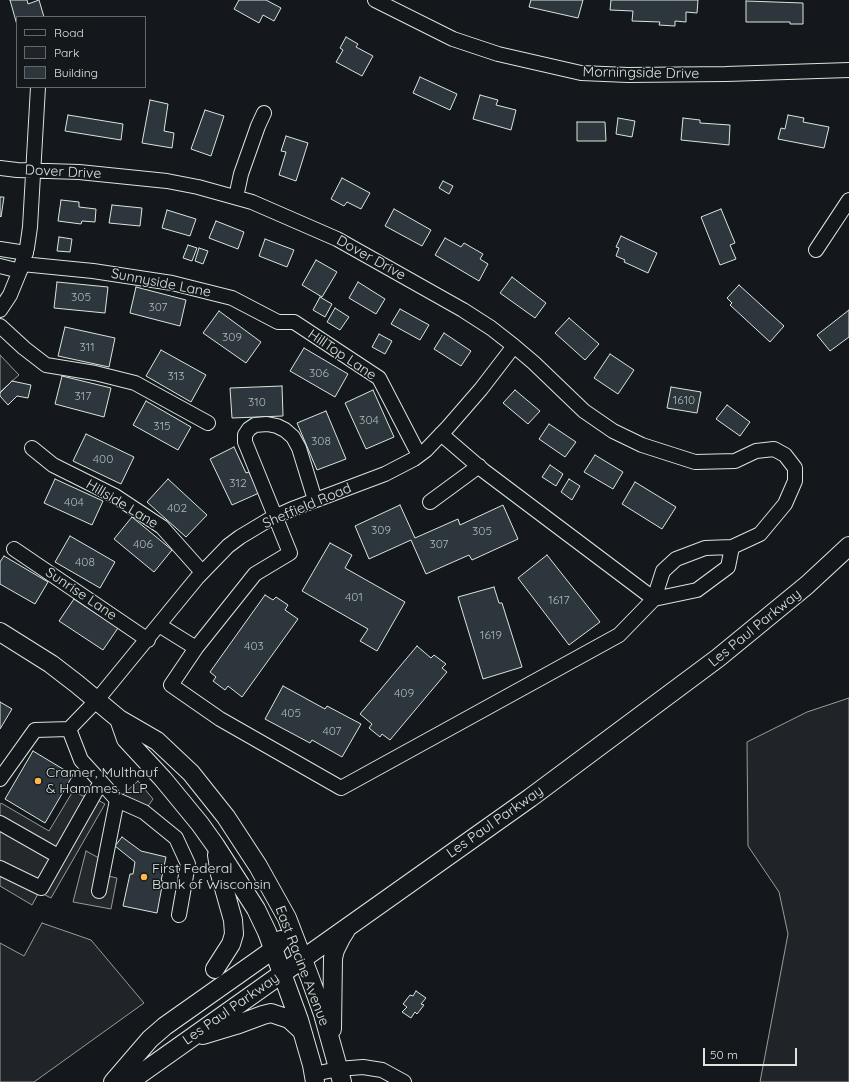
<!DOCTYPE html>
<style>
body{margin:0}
#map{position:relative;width:849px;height:1082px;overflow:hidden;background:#14181c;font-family:Quicksand,sans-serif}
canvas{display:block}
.legend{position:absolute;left:16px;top:16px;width:130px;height:72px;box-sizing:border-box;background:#14181c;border:1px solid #626a69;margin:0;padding:5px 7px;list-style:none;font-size:12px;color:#d8e6dc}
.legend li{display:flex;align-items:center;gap:8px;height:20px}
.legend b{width:20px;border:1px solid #626a69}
.scale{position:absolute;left:703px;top:1048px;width:94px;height:18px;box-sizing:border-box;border:2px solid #d8e6dc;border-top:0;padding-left:5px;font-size:12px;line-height:14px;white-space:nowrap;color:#d8e6dc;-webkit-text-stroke:3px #14181c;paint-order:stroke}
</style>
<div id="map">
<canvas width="849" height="1082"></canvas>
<ul class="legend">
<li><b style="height:5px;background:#14181c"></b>Road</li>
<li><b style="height:11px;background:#202428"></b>Park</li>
<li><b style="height:11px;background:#2c363c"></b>Building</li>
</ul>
<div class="scale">50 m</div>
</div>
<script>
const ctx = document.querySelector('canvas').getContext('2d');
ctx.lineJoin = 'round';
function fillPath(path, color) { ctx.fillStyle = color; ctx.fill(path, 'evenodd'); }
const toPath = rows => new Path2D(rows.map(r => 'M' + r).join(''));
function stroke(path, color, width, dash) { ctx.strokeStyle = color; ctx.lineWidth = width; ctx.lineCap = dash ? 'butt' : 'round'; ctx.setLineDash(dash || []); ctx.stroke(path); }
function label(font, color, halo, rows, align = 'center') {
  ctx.font = font + ' Quicksand,sans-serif'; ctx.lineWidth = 3; ctx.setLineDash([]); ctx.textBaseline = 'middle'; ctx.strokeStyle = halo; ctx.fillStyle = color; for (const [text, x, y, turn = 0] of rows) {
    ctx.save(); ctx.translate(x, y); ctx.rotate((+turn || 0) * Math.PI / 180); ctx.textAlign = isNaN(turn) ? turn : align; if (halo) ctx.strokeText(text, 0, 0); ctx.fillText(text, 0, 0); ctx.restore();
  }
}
const green = toPath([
 [0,355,19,375,0,392,0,355],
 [849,698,849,1082,760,1082,788,934,779,892,748,846,747,742,807,712,849,698],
 [42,923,91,940,144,1003,34,1082,0,1082,0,943,24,956,42,923]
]);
const parking = toPath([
 [138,781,153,799,144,812,117,800,138,781],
 [73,791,83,796,89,795,105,804,51,898,39,892,32,905,0,886,0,805,1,803,49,831,73,791],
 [86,851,110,864,108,876,117,878,111,909,73,902,86,851]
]);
const building = toPath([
 [10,0,27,0,28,4,39,0,44,17,17,17,17,25,10,0],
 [239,0,266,0,281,8,274,21,263,15,259,23,234,9,239,0],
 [531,0,583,0,578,18,529,7,531,0],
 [611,0,698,0,697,13,686,12,686,22,675,21,675,26,659,25,660,22,632,21,633,11,610,10,611,0],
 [746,1,803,3,803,24,790,24,790,22,746,22,746,1],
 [346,37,358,44,356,47,373,56,362,76,336,62,343,50,340,48,346,37],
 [420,77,457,94,450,110,413,93,420,77],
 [480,95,498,100,496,105,516,110,511,130,473,119,480,95],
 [150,100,168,104,164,131,174,133,172,148,142,143,150,100],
 [205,110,224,116,211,156,191,149,205,110],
 [68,115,123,124,121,140,65,131,68,115],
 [788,115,804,118,803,122,829,127,824,148,778,139,781,128,785,129,788,115],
 [618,118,635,121,632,137,616,134,618,118],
 [683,118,700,120,700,123,730,125,729,145,681,140,683,118],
 [577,122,605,122,606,141,577,141,577,122],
 [286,136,308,143,296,181,279,175,286,152,281,151,286,136],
 [342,178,370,193,361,209,347,202,344,206,331,199,342,178],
 [443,181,453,186,449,194,439,188,443,181],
 [0,197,4,197,1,217,0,216,0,197],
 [61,200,79,202,79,207,96,209,95,222,82,221,81,224,58,221,61,200],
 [112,205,142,208,140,226,109,223,112,205],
 [394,209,431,230,422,246,385,226,394,209],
 [721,209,735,243,730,245,736,259,720,265,701,217,721,209],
 [167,210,196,219,190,236,162,228,167,210],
 [216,221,244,232,238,249,209,238,216,221],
 [621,236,657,253,648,273,624,262,625,260,616,256,619,248,616,247,621,236],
 [59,237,72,239,70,252,57,251,59,237],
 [445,238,461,247,464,243,483,254,480,259,488,264,479,281,435,255,445,238],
 [265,239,294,250,287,267,259,256,265,239],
 [188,245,197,248,192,261,183,258,188,245],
 [199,248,208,251,203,264,195,261,199,248],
 [316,260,337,272,322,297,302,285,316,260],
 [512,277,546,303,535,318,500,293,512,277],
 [57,282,108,287,105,313,54,308,57,282],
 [358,282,385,299,376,314,349,298,358,282],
 [739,285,784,326,770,342,730,305,732,303,727,298,739,285],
 [136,287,186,300,180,326,130,313,136,287],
 [320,297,332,304,325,317,313,310,320,297],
 [335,308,349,317,340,330,327,322,335,308],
 [400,309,429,325,420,340,391,324,400,309],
 [849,310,849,337,830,351,817,335,849,310],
 [219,311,261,342,246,363,203,333,219,311],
 [569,318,599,344,585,360,555,333,569,318],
 [65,327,115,338,109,367,58,356,65,327],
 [444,333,471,351,461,366,434,349,444,333],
 [379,334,392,341,385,354,372,347,379,334],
 [304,348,348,374,335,397,290,371,304,348],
 [161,350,206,375,191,402,146,376,161,350],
 [610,354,634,370,618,394,594,378,610,354],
 [62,376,111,388,104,417,55,404,62,376],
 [12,381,31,385,28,398,17,396,8,405,0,396,0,393,12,381],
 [282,386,283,416,232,418,230,388,282,386],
 [671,387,701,392,697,413,667,408,671,387],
 [373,390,394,437,366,449,345,403,373,390],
 [515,390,540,411,528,424,503,403,515,390],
 [146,401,191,427,178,450,133,425,146,401],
 [727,405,750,422,740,436,716,419,727,405],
 [326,411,346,459,317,470,297,423,326,411],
 [549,424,576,442,565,457,539,439,549,424],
 [86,434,134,457,121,484,73,461,86,434],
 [234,447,246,473,249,472,259,493,232,505,210,459,234,447],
 [595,455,623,472,613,489,584,472,595,455],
 [550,465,563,474,556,486,542,477,550,465],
 [55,479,103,501,92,525,44,503,55,479],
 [168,479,207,515,186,537,147,502,168,479],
 [569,479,580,486,572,500,561,492,569,479],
 [635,482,676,507,662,529,622,504,635,482],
 [400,505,415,538,458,519,460,525,503,505,518,539,472,560,469,555,426,574,411,540,369,559,355,526,400,505],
 [132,517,172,550,154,572,114,539,132,517],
 [70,536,115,562,100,588,55,562,70,536],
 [330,543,352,555,345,568,405,602,377,651,360,641,368,629,302,591,330,543],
 [547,555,600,622,569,645,518,578,547,555],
 [4,556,48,582,35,604,0,584,0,562,4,556],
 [494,587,499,603,502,603,522,667,483,679,458,597,494,587],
 [265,595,273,600,276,597,288,605,285,610,298,619,242,697,228,686,225,690,213,681,216,677,210,672,265,595],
 [74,599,118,628,103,650,59,621,74,599],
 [417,646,431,658,434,655,446,664,442,668,447,672,390,740,382,734,380,737,369,728,372,724,360,714,417,646],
 [283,686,325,709,327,706,361,724,342,757,312,740,310,743,265,719,283,686],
 [0,702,12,709,0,729,0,702],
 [33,751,73,775,45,823,5,799,33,751],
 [122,837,141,851,166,857,161,881,163,881,157,913,123,906,130,874,133,874,135,862,115,846,122,837],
 [416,991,426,998,421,1004,424,1005,417,1014,415,1012,411,1018,402,1012,407,1007,403,1004,410,995,413,996,416,991]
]);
const minor = toPath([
 [375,0,453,39,498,54,581,73,628,75,726,74,849,70],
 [0,168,17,170,79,172,167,181,198,187,252,202,337,239,463,310,491,328,514,346,534,363,584,411,613,431,642,445,695,462,735,461,756,451,774,449,785,455,795,468,795,481,785,504,760,534,732,547,705,548,676,559,663,571,654,599,619,635,341,788,220,719,171,685,196,648,159,625],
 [236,197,241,174,258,126,264,113],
 [0,249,26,253],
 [816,250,849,200],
 [22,264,93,271,172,283,232,298,278,322,294,322,379,378,419,455],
 [0,266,20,271],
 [0,310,10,295,19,273,27,248,30,227,38,87],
 [0,326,24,348,46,365,95,373,135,383,208,423],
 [441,434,484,471,654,599,697,590,728,567,732,547],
 [32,448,53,465,115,496,162,527,202,572],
 [430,502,479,466],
 [14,549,148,640],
 [196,648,255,574,290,553,245,442,245,435,249,429,255,425,267,424,277,426,285,430,293,437,299,448,315,500],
 [0,779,35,730,69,729,97,700,197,578,228,546,240,537,270,519,292,509,385,474,414,459,426,450,448,427,481,389,514,346],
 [117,800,144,812,176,838,188,864,179,915],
 [0,823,58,856],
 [0,868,41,888,101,782,81,760,69,729],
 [99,891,117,800,101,782],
 [314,1074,338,1069,363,1067,382,1070,404,1082]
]);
const major = toPath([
 [0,632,51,664,77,684,119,719,157,741,191,773,226,817,258,866,287,918,310,978,323,1014,342,1082],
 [119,719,126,739,163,779,200,824,215,845,256,909,267,932,299,1020,312,1065,315,1082],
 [215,969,231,944,234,934,233,920,220,874,217,855],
 [332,1029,333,958,335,950,341,938,346,930],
 [203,1035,236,1025,263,1015,271,1013,289,1019,302,1031],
 [113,1082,150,1039,165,1026,260,959,274,949,281,940],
 [129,1082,530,798,718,658,807,585,849,546]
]);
const markers = [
 [38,781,4,"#ffb74d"],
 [144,877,4,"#ffb74d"]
];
const numberNames = [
 ["305",81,297],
 ["307",158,307],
 ["309",232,337],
 ["311",87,347],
 ["306",319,373],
 ["313",176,376],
 ["317",83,396],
 ["1610",684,400],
 ["310",257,402],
 ["304",369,420],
 ["315",162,426],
 ["308",321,441],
 ["400",103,459],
 ["312",238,483],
 ["404",74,502],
 ["402",177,508],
 ["309",381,530],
 ["305",482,531],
 ["406",143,544],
 ["307",439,544],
 ["408",85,562],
 ["401",354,597],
 ["1617",559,600],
 ["1619",491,635],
 ["403",254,646],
 ["409",404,693],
 ["405",291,713],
 ["407",332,731]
];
const streetNames = [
 ["Morningside Drive",641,73,1],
 ["Dover Drive",63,172,3],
 ["Dover Drive",371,258,29],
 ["Sunnyside Lane",161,283,11],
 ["HillTop Lane",342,355,34],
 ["Hillside Lane",122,504,31],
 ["Sheffield Road",307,506,-23],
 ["Sunrise Lane",81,594,34],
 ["Les Paul Parkway",755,628,-39],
 ["Les Paul Parkway",495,822,-35],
 ["East Racine Avenue",302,966,69],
 ["Les Paul Parkway",231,1009,-35]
];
const poiNames = [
 ["Cramer, Multhauf",46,773],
 ["& Hammes, LLP",46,789],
 ["First Federal",152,869],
 ["Bank of Wisconsin",152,885]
];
fillPath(green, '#202428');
stroke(green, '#939e99', 1);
fillPath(parking, '#24282b');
stroke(parking, '#939e99', 1);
fillPath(building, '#2c363c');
stroke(building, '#d8e6dc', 1);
stroke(minor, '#d8e6dc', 16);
stroke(major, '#d8e6dc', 20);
stroke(minor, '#14181c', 14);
stroke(major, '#14181c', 18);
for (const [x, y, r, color] of markers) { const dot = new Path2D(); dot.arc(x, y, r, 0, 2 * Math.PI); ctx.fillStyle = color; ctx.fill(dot); stroke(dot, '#14181c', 1.5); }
label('12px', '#adbab4', null, numberNames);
label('14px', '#d8e6dc', '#14181c', streetNames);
label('14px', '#d8e6dc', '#14181c', poiNames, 'left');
</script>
